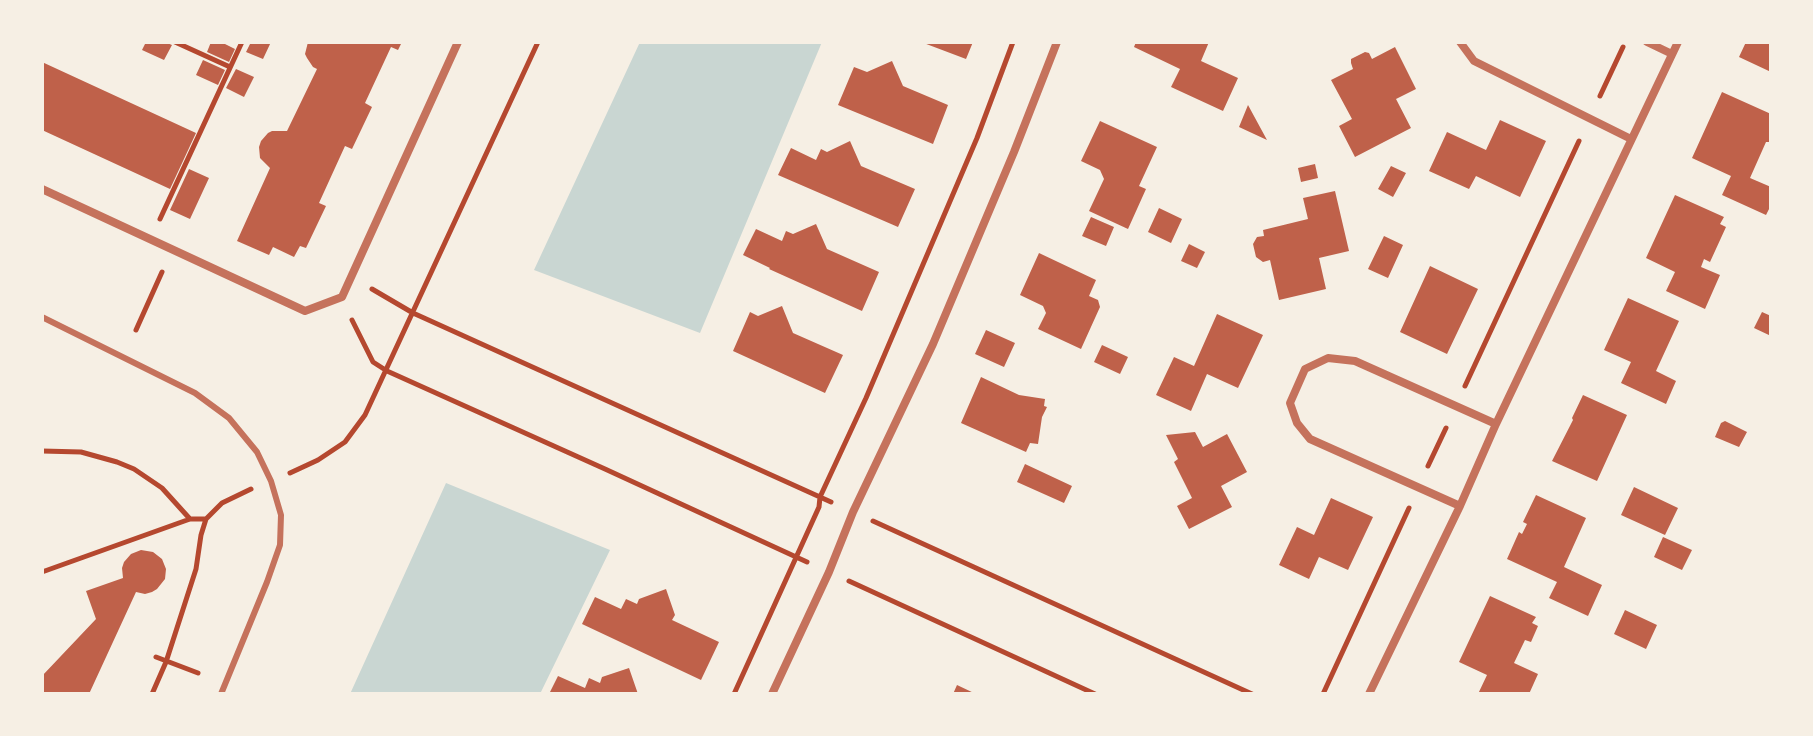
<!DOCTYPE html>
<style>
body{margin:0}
#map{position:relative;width:1813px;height:736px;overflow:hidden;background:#f6efe4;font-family:Bitter,serif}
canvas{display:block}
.frame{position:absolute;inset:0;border:44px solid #f6efe4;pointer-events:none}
</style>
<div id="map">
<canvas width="1813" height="736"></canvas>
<div class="frame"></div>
</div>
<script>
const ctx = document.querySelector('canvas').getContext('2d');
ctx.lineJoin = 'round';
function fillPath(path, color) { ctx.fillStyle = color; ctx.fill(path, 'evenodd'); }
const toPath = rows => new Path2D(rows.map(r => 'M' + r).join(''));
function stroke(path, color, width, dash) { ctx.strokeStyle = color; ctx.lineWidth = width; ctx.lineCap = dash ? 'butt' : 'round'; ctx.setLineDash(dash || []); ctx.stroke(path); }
const water = toPath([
 [640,42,822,42,700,333,534,270],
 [446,483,610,550,540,694,350,694]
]);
const building = toPath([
 [146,42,165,42,172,45,164,60,142,50],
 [211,42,221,42,235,49,229,62,207,52],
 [251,42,271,42,263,59,246,52],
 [308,42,402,42,398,50,391,47,365,103,372,107,352,149,345,146,319,203,326,206,306,248,300,246,294,257,273,247,269,255,237,241,270,168,260,158,259,147,261,141,268,133,272,131,287,131,317,69,313,67,307,58,305,54],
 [921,42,973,42,966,59],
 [1136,42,1209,42,1201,61,1238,78,1223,111,1171,87,1180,69,1134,47],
 [1746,42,1771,42,1771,72,1739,57],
 [1395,47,1416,89,1396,99,1411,128,1355,157,1339,126,1352,119,1331,80,1353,69,1351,63,1351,59,1365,52,1369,53,1372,59],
 [203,60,225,70,218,85,196,75],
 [892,61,903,86,948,105,933,144,838,105,854,67,867,72],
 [42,62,196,133,170,189,42,130],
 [236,69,254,77,244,97,226,88],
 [1722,92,1771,114,1771,142,1766,142,1750,178,1771,187,1771,205,1766,215,1722,195,1731,176,1692,158],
 [1248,105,1267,140,1239,127],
 [1500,120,1546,141,1520,197,1476,176,1469,189,1429,171,1447,132,1486,150],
 [1100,121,1157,147,1139,186,1146,189,1128,229,1089,211,1104,179,1100,170,1081,161],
 [850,141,861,166,915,189,898,227,778,175,791,148,816,160,821,149,827,152],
 [1315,164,1318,178,1301,182,1298,168],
 [1391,166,1406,173,1393,197,1378,189],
 [189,169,209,178,190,219,170,210],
 [1335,191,1349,251,1319,258,1326,289,1279,300,1270,260,1263,262,1256,257,1253,244,1257,237,1264,236,1263,230,1308,219,1303,198],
 [1675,195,1724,217,1720,224,1726,227,1710,262,1704,259,1701,267,1720,275,1705,309,1666,291,1675,272,1646,258],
 [1159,208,1182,219,1171,243,1148,232],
 [1091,217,1114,227,1106,246,1082,236],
 [816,224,827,249,879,272,862,311,769,269,770,268,743,255,756,229,782,241,786,231,793,234],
 [1384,236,1403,245,1388,278,1368,269],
 [1189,244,1205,252,1197,268,1181,261],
 [1039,253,1096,280,1089,296,1098,300,1100,307,1081,349,1038,329,1046,313,1043,306,1020,295],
 [1430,266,1478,289,1447,354,1400,332],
 [1628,298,1679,321,1656,371,1676,381,1666,404,1621,383,1631,362,1604,350],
 [782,306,793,333,843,355,825,393,733,351,750,312,758,316],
 [1762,312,1771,316,1771,336,1754,328],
 [1217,314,1263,335,1238,388,1207,374,1191,411,1156,395,1174,357,1194,366],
 [986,330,1015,343,1004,367,975,354],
 [1102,345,1128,357,1120,374,1094,362],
 [981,377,1019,395,1045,399,1044,406,1047,407,1042,417,1038,444,1030,443,1026,452,961,423],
 [1583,395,1627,415,1597,481,1552,461,1573,420,1572,418],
 [1725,421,1747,432,1739,447,1715,437,1721,423],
 [1195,432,1203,447,1227,434,1247,472,1221,486,1232,507,1189,529,1177,506,1192,498,1174,462,1178,459,1166,435],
 [1025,464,1072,486,1064,503,1017,482],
 [1634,487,1678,508,1665,535,1621,515],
 [1536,495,1586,518,1564,567,1602,585,1588,616,1549,598,1557,582,1507,559,1519,532,1522,534,1527,524,1523,522],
 [1331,498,1373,517,1348,570,1319,557,1309,579,1279,565,1297,527,1314,535],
 [1663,537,1692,550,1682,570,1654,557],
 [141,550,153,552,162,559,166,569,165,579,157,589,152,592,145,594,136,592,89,694,42,694,42,676,96,619,86,591,123,578,122,568,124,562,131,554],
 [666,589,675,615,672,620,719,642,701,680,582,624,595,597,621,609,626,599,637,604,639,599],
 [1490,596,1536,617,1532,623,1538,626,1531,642,1525,640,1514,663,1538,674,1529,694,1478,694,1487,675,1459,662],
 [1625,610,1657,625,1646,649,1614,634],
 [629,668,638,694,549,694,558,676,585,688,589,678,600,683,602,677],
 [957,685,976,694,953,694]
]);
const path = toPath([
 [175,42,230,67],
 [1600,96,1623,47],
 [160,219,242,42],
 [372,289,413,313,831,502],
 [352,320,373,362,387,371,605,469,807,562],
 [136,330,162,272],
 [1465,386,1579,141],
 [42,451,81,452,117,462,134,469,162,488,190,519],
 [1428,466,1446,428],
 [290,473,318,460,345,442,365,415,538,42],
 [873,521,1252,694],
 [42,572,190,519,206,519],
 [849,581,1095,694],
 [156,657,198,673],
 [152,694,166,662,196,569,201,535,206,519,222,503,251,489],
 [734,694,819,507,820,497,866,398,977,138,1013,42],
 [1323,694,1409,508]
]);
const service = toPath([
 [42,317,195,393,229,418,257,452,271,481,281,515,280,545,267,582,221,694]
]);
const minor = toPath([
 [1460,42,1474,61,1631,139],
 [1647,42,1672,54],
 [42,189,305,311,342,297,458,42],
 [1460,506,1310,439,1297,423,1290,403,1305,369,1328,358,1355,361,1496,424],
 [772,694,829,572,853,512,933,344,1014,152,1057,42],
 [1369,694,1460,506,1496,424,1678,42]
]);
fillPath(water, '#c9d6d2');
fillPath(building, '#bf614a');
stroke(path, '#b5482f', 5);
stroke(service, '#c5725c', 6);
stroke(minor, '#c5725c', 8);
</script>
